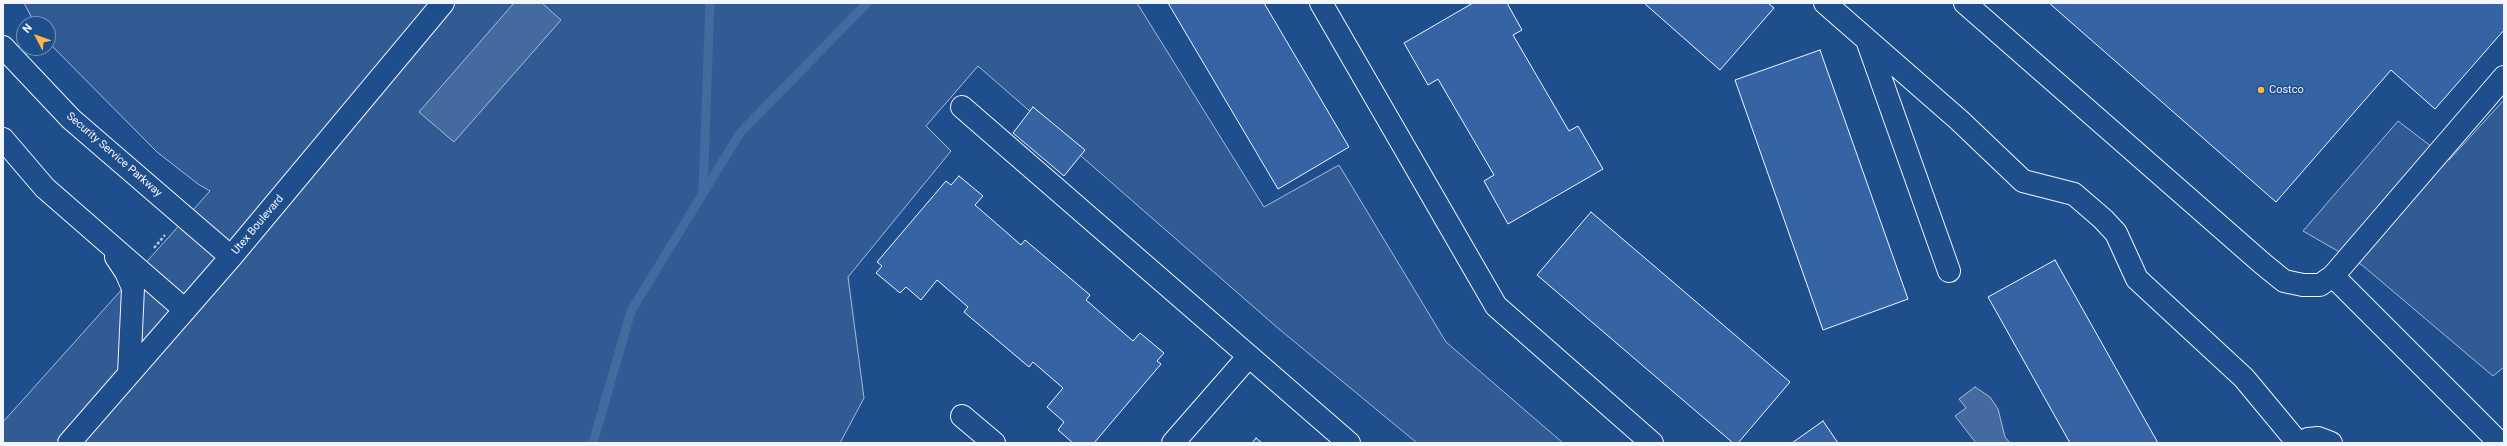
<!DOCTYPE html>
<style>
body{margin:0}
#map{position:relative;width:2507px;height:446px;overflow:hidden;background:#1f4e8c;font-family:Roboto,sans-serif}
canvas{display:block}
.frame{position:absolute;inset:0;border:4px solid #f2f6ff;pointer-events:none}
.north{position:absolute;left:16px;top:16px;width:40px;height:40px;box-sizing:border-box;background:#1f4e8c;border:1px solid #7391ba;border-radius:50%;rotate:311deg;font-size:11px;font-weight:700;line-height:16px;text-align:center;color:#f2f6ff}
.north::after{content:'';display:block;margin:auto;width:14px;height:18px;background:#ffb74d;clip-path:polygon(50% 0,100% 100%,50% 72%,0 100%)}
</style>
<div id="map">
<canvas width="2507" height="446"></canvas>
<div class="frame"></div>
<div class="north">N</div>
</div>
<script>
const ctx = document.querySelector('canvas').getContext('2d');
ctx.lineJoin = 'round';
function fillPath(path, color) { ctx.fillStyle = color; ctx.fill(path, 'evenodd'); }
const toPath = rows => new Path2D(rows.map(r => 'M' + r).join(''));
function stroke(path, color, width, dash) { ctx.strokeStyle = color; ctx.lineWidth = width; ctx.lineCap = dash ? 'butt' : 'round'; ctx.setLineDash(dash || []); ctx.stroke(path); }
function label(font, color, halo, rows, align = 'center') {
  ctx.font = font + ' Roboto,sans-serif'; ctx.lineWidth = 3; ctx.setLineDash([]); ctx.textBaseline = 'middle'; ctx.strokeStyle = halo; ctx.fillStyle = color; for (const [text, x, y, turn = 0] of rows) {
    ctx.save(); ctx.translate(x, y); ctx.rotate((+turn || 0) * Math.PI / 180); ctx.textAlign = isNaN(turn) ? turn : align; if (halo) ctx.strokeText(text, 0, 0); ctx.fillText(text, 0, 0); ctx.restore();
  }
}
const built = toPath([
 [24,3,1137,3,1264,207,1339,165,1446,342,1563,443,1417,443,1279,329,978,66,926,126,951,151,848,277,864,398,840,443,3,443,3,422,210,191,198,184,157,152,48,42,48,24,35,24,24,3],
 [2504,100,2504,367,2493,376,2362,265,2303,231,2398,121,2449,160,2504,100]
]);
const water = toPath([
 [514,3,542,3,561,20,454,142,419,112,514,3],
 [1975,387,1990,397,1998,409,2005,437,2010,443,1976,443,1955,416,1966,408,1959,399,1975,387]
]);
const stream = toPath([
 [703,191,710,3],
 [593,443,631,311,740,133,867,3]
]);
const building = toPath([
 [1168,3,1264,3,1349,147,1278,189,1168,3],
 [1473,3,1507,3,1522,30,1513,35,1569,131,1578,126,1603,169,1508,224,1484,181,1494,175,1438,79,1428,85,1404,43,1473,3],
 [1644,3,1768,3,1774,8,1720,70,1644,3],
 [2049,3,2504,3,2504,30,2435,109,2391,70,2276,202,2049,3],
 [1820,50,1908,299,1823,330,1735,80,1820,50],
 [1033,107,1085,150,1064,176,1013,133,1033,107],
 [959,176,983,196,975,205,1021,245,1025,240,1090,295,1086,300,1133,341,1140,333,1164,353,1157,361,1161,364,1094,443,1073,443,1058,430,1064,422,1047,407,1063,388,1033,362,1029,367,964,312,968,307,937,280,921,300,906,287,900,293,876,273,882,266,877,262,946,181,951,185,959,176],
 [1591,212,1790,382,1738,443,1733,443,1537,275,1591,212],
 [2055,260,2158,443,2070,443,1988,297,2055,260],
 [1823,421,1838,443,1792,443,1823,421],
 [1256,438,1262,443,1252,443,1256,438]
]);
const path = toPath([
 [154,248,165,235]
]);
const minor = toPath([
 [1321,3,1496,306,1652,443],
 [1825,3,1959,120,2023,181,2074,194,2103,219,2116,233,2137,279,2244,378,2298,443],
 [1965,3,2263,264,2284,281,2303,285,2320,285,2333,276,2504,77],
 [1867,40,1949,271],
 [3,47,71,119,231,257],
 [962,107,1349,443],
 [3,139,45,188,185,310],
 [116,257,126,272,133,288,129,374],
 [2333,276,2500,443],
 [962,416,994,443],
 [69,443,231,257,443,3],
 [1173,443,1249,356],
 [2301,443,2308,439,2318,438,2331,443]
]);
const markers = [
 [2261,90,4,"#ffb74d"]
];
const poiNames = [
 ["Costco",2269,90]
];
const streetNames = [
 ["Security Service Parkway",114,155,41],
 ["Utex Boulevard",258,225,-50]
];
fillPath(built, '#305b95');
stroke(built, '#a8bbd7', 1);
fillPath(water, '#446ba0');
stroke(water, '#a8bbd7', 1);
stroke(stream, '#446ba0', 9);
fillPath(building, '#3563a3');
stroke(building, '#f2f6ff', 1);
stroke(minor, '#f2f6ff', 24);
stroke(path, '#b3c4dc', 2.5, [3, 2]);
stroke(minor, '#1f4e8c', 22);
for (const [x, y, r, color] of markers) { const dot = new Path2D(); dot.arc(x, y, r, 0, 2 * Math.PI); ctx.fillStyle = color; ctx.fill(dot); stroke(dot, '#1f4e8c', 1.5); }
label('11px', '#f2f6ff', '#1f4e8c', poiNames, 'left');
label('11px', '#f2f6ff', '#1f4e8c', streetNames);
</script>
